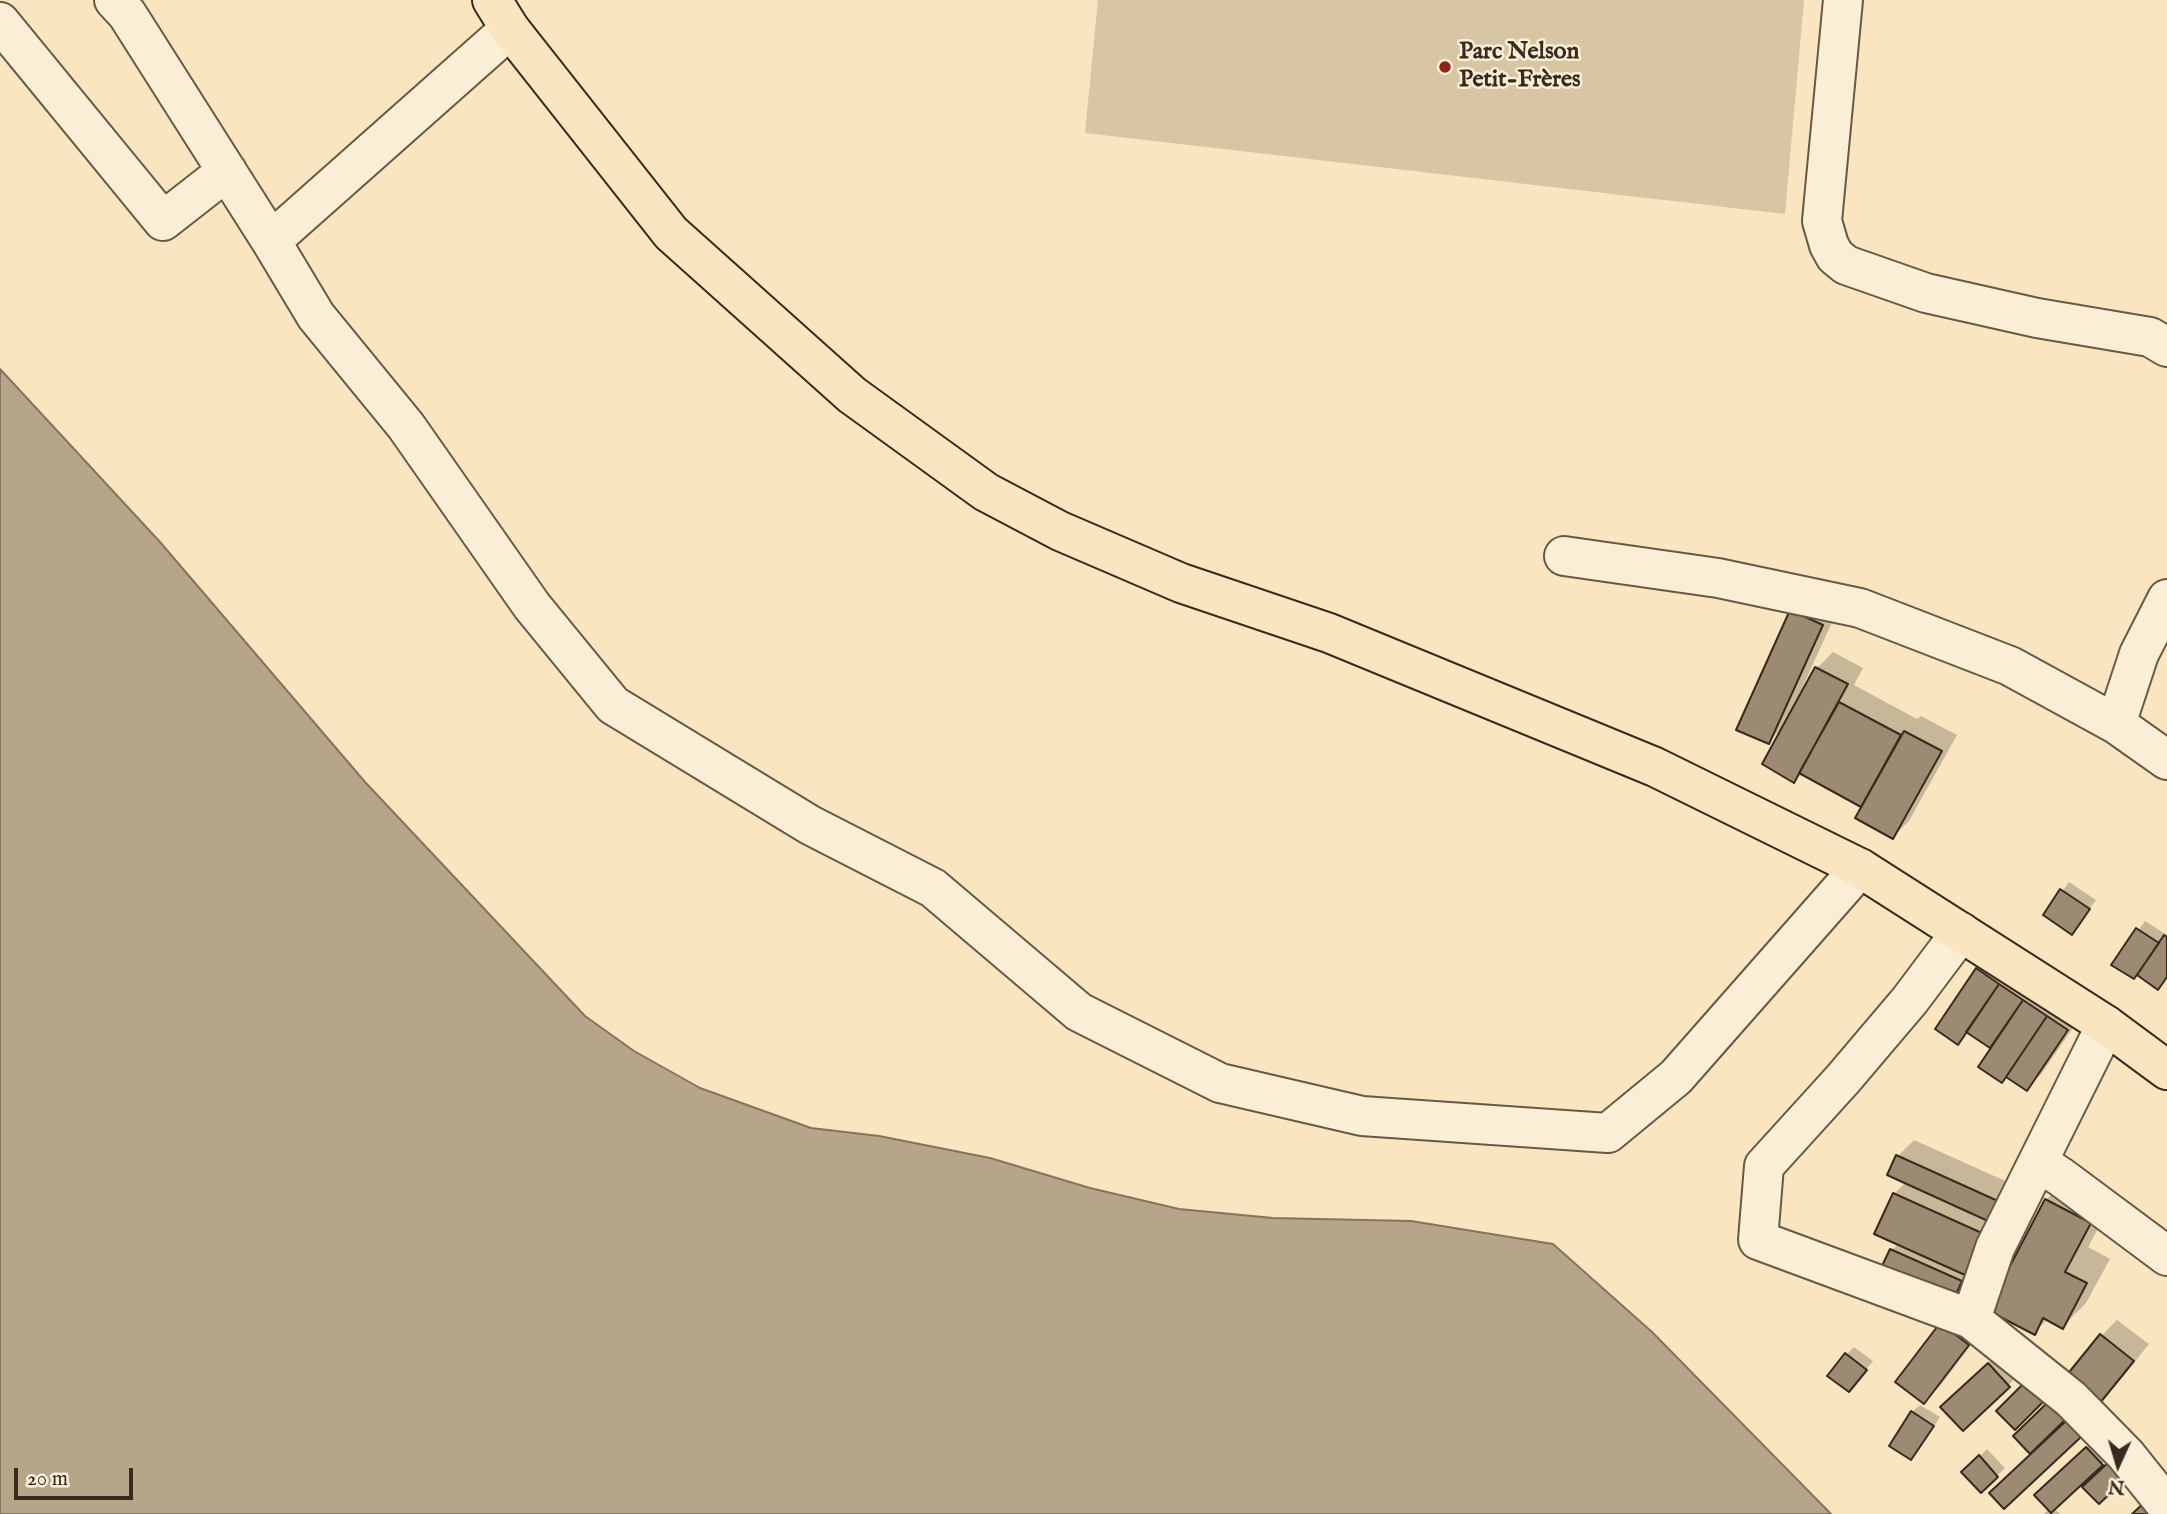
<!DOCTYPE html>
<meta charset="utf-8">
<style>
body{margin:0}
#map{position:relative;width:2167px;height:1514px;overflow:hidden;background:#f9e5c0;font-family:"IM FELL English",serif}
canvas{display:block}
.north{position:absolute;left:2083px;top:1430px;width:70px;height:70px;-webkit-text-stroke:5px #fbeed6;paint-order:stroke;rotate:184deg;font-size:19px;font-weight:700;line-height:28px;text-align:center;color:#382a1e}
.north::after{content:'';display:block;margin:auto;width:24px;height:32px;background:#382a1e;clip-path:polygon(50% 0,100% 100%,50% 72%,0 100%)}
.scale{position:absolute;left:14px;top:1468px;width:119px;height:32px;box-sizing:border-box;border:4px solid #382a1e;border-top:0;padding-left:9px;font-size:21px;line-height:24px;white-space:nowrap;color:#382a1e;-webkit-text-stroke:5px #fbeed6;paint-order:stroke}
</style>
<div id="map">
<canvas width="2167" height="1514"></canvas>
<div class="north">N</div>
<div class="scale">20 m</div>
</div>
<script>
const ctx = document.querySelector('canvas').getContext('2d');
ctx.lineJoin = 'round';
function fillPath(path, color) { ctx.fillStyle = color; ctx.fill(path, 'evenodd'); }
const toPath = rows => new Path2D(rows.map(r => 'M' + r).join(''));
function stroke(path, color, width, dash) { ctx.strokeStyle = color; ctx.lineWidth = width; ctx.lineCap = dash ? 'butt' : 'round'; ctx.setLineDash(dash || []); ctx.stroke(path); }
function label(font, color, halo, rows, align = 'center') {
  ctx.font = font + ' "IM FELL English",serif'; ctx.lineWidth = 5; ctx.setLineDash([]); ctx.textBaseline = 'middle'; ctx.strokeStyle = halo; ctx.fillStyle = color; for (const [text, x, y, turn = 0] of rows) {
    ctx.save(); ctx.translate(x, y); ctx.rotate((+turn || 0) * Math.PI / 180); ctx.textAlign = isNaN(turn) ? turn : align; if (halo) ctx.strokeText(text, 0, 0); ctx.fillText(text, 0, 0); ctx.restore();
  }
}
const green = toPath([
 [1098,0,1804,0,1785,214,1085,133]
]);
const water = toPath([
 [0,369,160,542,365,782,585,1016,634,1051,700,1088,811,1128,879,1136,990,1158,1090,1188,1179,1209,1273,1218,1411,1221,1553,1244,1652,1332,1831,1514,0,1514,0,369]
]);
const shadow = toPath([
 [1838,609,1798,697,1800,698,1817,668,1833,652,1863,668,1854,685,1917,719,1921,716,1957,735,1909,821,1893,837,1864,806,1802,773,1794,780,1782,728,1768,742,1791,611],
 [2069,882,2096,900,2072,933,2045,915],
 [2145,921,2167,935,2167,978,2158,988,2138,973,2114,964],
 [1994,953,2029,991,2027,998,2040,985,2083,1013,2042,1073,2026,1089,1996,1040,1990,1046,1968,1031,1957,1042,1978,970],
 [1914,1140,2012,1184,1981,1257,1966,1272,1968,1273,1960,1291,1953,1299,1892,1250,1899,1243,1894,1194,1906,1182,1898,1156],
 [2070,1176,2114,1199,2088,1247,2110,1259,2086,1303,2062,1327,2048,1319,2034,1332,2046,1200],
 [1958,1308,1984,1328,1940,1386,1924,1402],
 [2117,1320,2149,1344,2116,1385,2100,1401,2101,1336],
 [1854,1347,1873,1361,1856,1382,1847,1354],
 [2005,1348,2025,1369,1963,1429,1959,1391],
 [1920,1405,1940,1417,1918,1451,1911,1458,1912,1412],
 [2094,1441,2109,1456,2054,1508,2060,1514,2044,1514,2049,1509,2036,1495],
 [1987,1449,2005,1468,1981,1491,1964,1472]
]);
const building = toPath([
 [1790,610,1823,625,1769,744,1736,730,1790,610],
 [1815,667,1848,684,1794,783,1762,764,1815,667],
 [1839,702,1901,735,1861,807,1799,773,1839,702],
 [1904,731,1942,751,1893,839,1855,818,1904,731],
 [2060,889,2090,909,2072,935,2043,915,2060,889],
 [2136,928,2159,943,2134,979,2111,965,2136,928],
 [2164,935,2167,937,2167,977,2158,990,2137,975,2164,935],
 [1976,968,1999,984,1958,1045,1935,1029,1976,968],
 [1999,984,2023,1000,1990,1048,1966,1032,1999,984],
 [2023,1000,2047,1016,2002,1083,1978,1067,2023,1000],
 [2047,1016,2068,1030,2027,1091,2006,1077,2047,1016],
 [1896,1155,1998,1201,1988,1221,1887,1175,1896,1155],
 [1893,1193,1984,1234,1965,1275,1874,1234,1893,1193],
 [2045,1199,2091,1223,2065,1272,2087,1283,2063,1329,2043,1318,2035,1335,1987,1310,2045,1199],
 [1890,1249,1962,1281,1953,1301,1881,1268,1890,1249],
 [1940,1323,1969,1345,1924,1404,1895,1382,1940,1323],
 [2100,1334,2134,1361,2100,1403,2066,1376,2100,1334],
 [1845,1353,1867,1370,1849,1392,1827,1376,1845,1353],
 [1988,1363,2010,1387,1963,1431,1940,1407,1988,1363],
 [2029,1378,2048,1397,2015,1430,1996,1411,2029,1378],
 [2049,1401,2066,1419,2030,1454,2013,1436,2049,1401],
 [1911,1411,1934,1426,1911,1460,1889,1446,1911,1411],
 [2066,1421,2081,1437,2004,1509,1989,1493,2066,1421],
 [2086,1447,2103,1465,2051,1513,2034,1495,2086,1447],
 [1979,1455,1998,1477,1981,1493,1961,1472,1979,1455],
 [2112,1459,2129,1476,2099,1504,2082,1487,2112,1459],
 [2147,1500,2150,1514,2132,1514,2147,1500]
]);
const minor = toPath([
 [114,0,127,14,271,241,316,316,406,426,532,606,613,705,810,825,933,888,1079,1012,1220,1083,1362,1116,1608,1133,1676,1077,1860,868],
 [1843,0,1822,221,1829,245,1835,256,1846,265,1926,293,2037,318,2150,337,2167,347],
 [0,22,163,221,227,171],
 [271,241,510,29],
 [1564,556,1718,578,1860,608,2010,666,2116,724,2167,760],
 [2116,724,2139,654,2167,599],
 [1961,932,1910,1000,1843,1079,1764,1166,1758,1240,1971,1319,2071,1399,2126,1455,2167,1506],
 [2038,1162,2061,1177,2167,1256],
 [1971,1319,1995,1248,2106,1025]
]);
const major = toPath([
 [492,0,510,29,671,233,852,395,986,492,1060,531,1181,583,1329,633,1655,767,1860,868,2106,1025,2167,1070]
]);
const markers = [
 [1445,67,7,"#8f2418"]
];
const poiNames = [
 ["Parc Nelson",1459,53],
 ["Petit-Frères",1459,81]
];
fillPath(green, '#d8c5a4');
fillPath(water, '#b7a589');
stroke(water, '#84745e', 2);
fillPath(shadow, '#0003');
fillPath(building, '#9c8b72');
stroke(building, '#382a1e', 2);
stroke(minor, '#685946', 42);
stroke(major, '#382a1e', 42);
stroke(minor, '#fbeed6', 38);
stroke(major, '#f9e5c0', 38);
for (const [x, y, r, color] of markers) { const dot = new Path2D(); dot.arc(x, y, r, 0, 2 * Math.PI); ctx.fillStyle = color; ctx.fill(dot); stroke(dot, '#fbeed6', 2.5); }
label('bold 24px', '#382a1e', '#fbeed6', poiNames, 'left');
</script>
